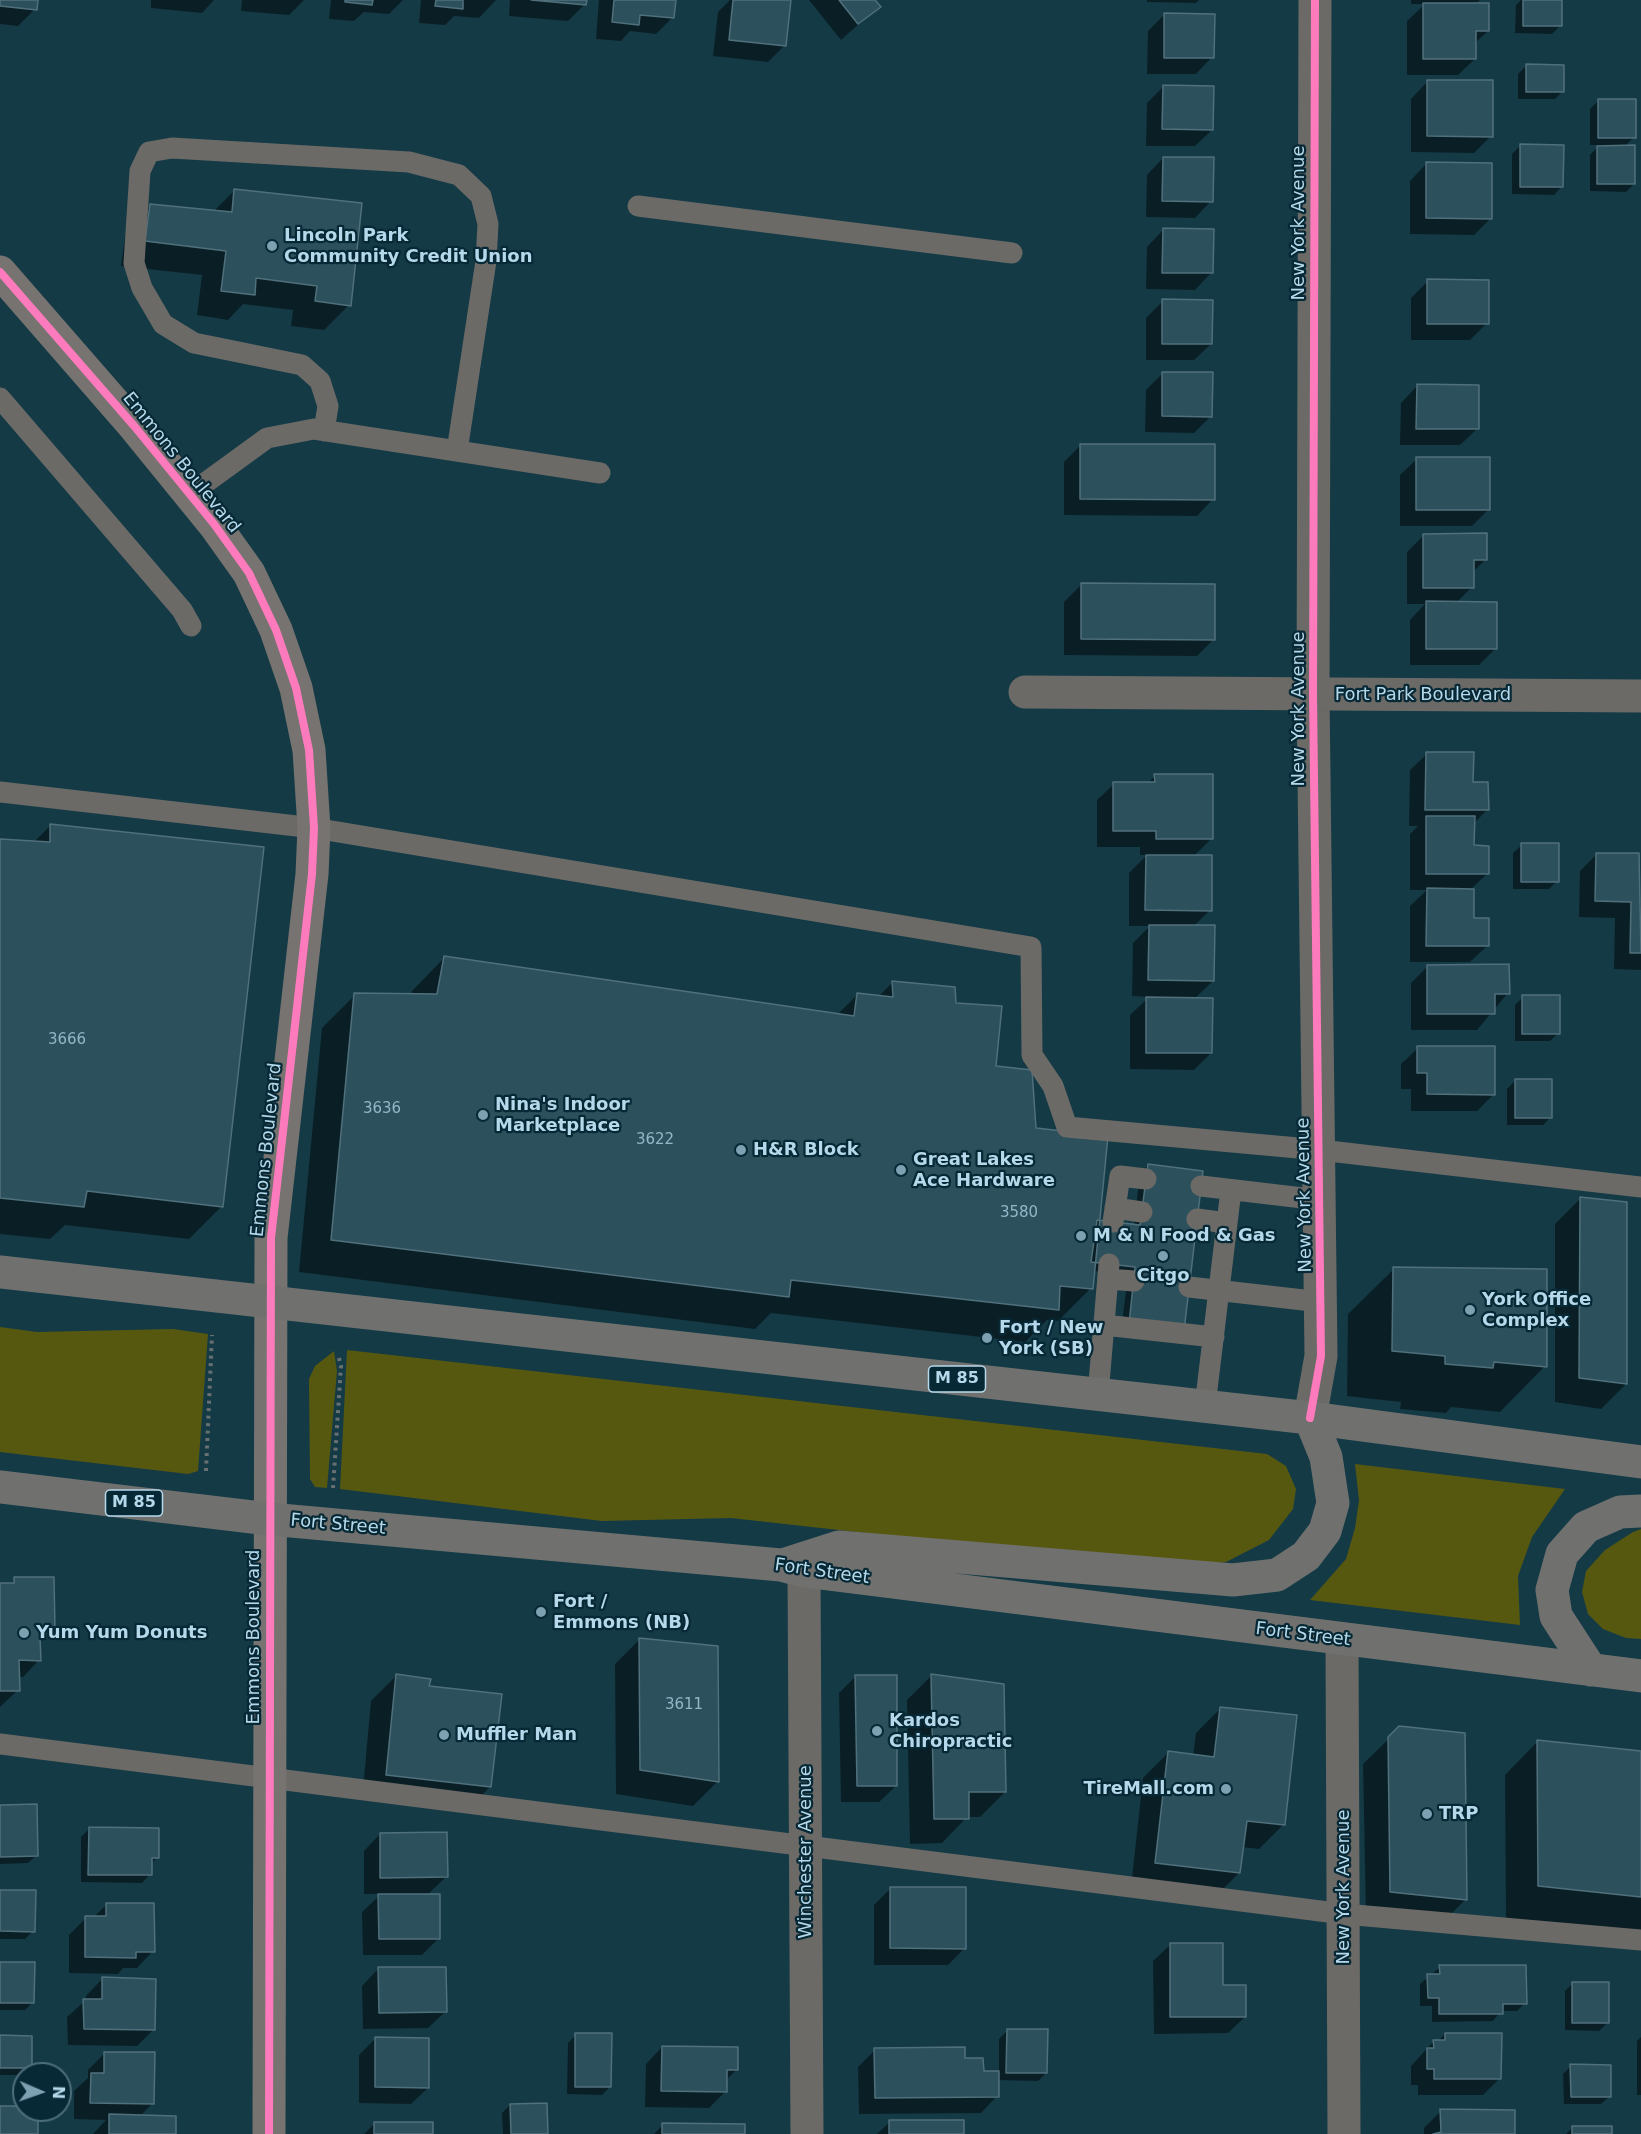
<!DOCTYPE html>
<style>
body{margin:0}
#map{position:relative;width:1641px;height:2134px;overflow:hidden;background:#143a46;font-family:"DejaVu Sans",sans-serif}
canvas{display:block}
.north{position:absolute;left:12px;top:2062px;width:60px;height:60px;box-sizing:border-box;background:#072835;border:2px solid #4d6f7d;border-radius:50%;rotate:92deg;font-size:16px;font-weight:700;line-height:24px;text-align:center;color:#b5d9ea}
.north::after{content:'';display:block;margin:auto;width:21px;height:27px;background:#7da1b1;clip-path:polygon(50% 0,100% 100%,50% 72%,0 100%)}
</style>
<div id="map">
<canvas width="1641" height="2134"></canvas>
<div class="north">N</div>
</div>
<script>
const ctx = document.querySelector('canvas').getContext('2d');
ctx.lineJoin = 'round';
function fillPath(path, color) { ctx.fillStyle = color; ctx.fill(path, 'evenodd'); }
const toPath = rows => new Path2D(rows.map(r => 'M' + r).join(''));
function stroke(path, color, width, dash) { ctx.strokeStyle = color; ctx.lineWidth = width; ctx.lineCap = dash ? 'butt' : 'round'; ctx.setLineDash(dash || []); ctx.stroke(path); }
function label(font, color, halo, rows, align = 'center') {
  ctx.font = font + ' "DejaVu Sans",sans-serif'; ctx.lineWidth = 4.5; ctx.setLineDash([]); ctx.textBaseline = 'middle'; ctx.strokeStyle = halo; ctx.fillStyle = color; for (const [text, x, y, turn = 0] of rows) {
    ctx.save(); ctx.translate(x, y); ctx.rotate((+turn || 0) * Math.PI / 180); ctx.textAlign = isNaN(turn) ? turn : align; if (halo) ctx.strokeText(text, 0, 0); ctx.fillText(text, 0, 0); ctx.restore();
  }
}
const green = toPath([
 [0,1327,37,1332,173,1329,208,1334,198,1471,188,1474,0,1452],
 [347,1350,1267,1454,1286,1466,1296,1489,1293,1509,1269,1540,1226,1562,1180,1568,731,1518,602,1521,340,1489],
 [334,1351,337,1371,327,1488,315,1487,310,1479,309,1379,315,1366],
 [1355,1464,1565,1489,1532,1537,1518,1576,1520,1625,1310,1600,1346,1559,1355,1528,1359,1500],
 [1641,1529,1641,1639,1626,1638,1603,1629,1588,1614,1582,1592,1586,1571,1605,1550,1633,1532]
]);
const shadow = toPath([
 [0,0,36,0,35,9,18,26,0,24],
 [151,0,214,0,202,13,151,8],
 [242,0,304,0,289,15,241,11],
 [331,0,403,0,389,14,364,12,354,21,329,19],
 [421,0,496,0,479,18,454,16,445,25,419,23],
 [510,0,585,0,585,4,568,21,509,16],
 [599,0,675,0,673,17,656,34,630,31,621,41,596,39],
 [730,0,790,0,784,46,768,62,713,56,718,12],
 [809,0,874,0,879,6,841,40],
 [1147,0,1199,0,1196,3,1147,2],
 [1411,0,1480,0,1475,5,1488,31,1475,43,1475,59,1458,75,1407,75,1407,21,1425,4,1411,4],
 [1521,0,1561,0,1560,26,1552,34,1515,33,1516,5],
 [1164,15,1212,57,1196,74,1147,74,1148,31],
 [1526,66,1563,91,1555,99,1518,99,1518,74],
 [1427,82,1491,136,1474,153,1411,152,1411,99],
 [1164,86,1212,130,1195,146,1146,146,1147,103],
 [1598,101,1634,137,1624,147,1634,184,1626,192,1590,191,1590,155,1600,145,1590,145,1590,109],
 [1520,146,1562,186,1554,195,1512,194,1512,154],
 [1163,158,1211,201,1195,218,1146,217,1147,175],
 [1426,164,1491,218,1474,235,1410,234,1410,181],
 [235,190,349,305,324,330,291,326,293,310,243,304,228,320,197,315,202,275,121,266,126,230,151,205,214,211],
 [1163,230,1211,273,1195,290,1146,289,1147,247],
 [1428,281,1487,323,1470,340,1411,340,1411,298],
 [1163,301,1211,344,1194,360,1146,360,1146,318],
 [1163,373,1211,416,1194,433,1145,432,1146,390],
 [1417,386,1477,429,1460,445,1400,445,1401,403],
 [1081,445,1213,499,1197,516,1064,515,1064,462],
 [1417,459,1489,509,1472,526,1400,526,1400,475],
 [1424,535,1485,560,1472,573,1472,587,1456,603,1495,649,1479,665,1410,665,1410,620,1425,604,1407,604,1407,552],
 [1081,585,1214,639,1197,656,1064,655,1064,602],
 [1427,754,1472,784,1487,810,1473,824,1473,847,1488,873,1470,890,1472,919,1487,946,1470,962,1410,962,1410,906,1427,890,1410,890,1410,834,1418,826,1409,826,1410,770],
 [1155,776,1211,839,1194,856,1210,910,1193,927,1213,981,1194,999,1211,1053,1194,1070,1130,1069,1130,1015,1149,997,1132,996,1133,943,1150,926,1129,926,1129,873,1147,855,1140,855,1140,847,1097,847,1097,800,1114,784,1147,784],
 [51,825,222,1206,189,1239,65,1225,50,1239,0,1234,0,840,34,842],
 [1522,845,1557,881,1549,889,1513,889,1513,853],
 [1597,854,1637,903,1641,903,1641,970,1614,969,1615,918,1579,917,1580,871],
 [444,958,837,1015,858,994,878,997,892,983,954,1004,1098,1221,1134,1226,1140,1173,1148,1165,1182,1330,1121,1331,1128,1275,1093,1271,1091,1288,1058,1321,1047,1320,1025,1342,771,1313,755,1329,299,1272,322,1028,355,995,411,996,412,991],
 [1428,966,1508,993,1477,1030,1411,1030,1411,983],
 [1523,997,1558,1033,1550,1041,1515,1041,1515,1005],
 [1418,1048,1494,1094,1477,1111,1411,1111,1411,1089,1401,1089,1401,1064],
 [1515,1081,1551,1117,1543,1125,1507,1125,1507,1089],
 [1580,1199,1626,1384,1601,1409,1555,1402,1555,1224],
 [1394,1269,1545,1366,1500,1412,1451,1407,1446,1413,1400,1409,1401,1402,1347,1396,1348,1314],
 [15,1579,53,1628,39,1642,39,1660,23,1677,18,1677,18,1690,0,1707,0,1585,9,1585],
 [640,1639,718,1781,693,1806,616,1794,615,1664],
 [932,1675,1005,1792,980,1817,967,1817,942,1843,910,1844,907,1700],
 [396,1676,428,1688,490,1787,465,1812,362,1800,371,1701],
 [856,1676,896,1786,879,1802,841,1802,839,1693],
 [1221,1708,1284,1824,1259,1849,1242,1847,1239,1873,1214,1898,1131,1887,1143,1778,1168,1753,1193,1756,1196,1733],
 [1400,1728,1466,1899,1441,1924,1366,1916,1363,1764],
 [1537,1742,1641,1753,1641,1944,1506,1918,1505,1775],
 [0,1806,37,1855,28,1863,0,1864],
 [89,1829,157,1857,151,1864,150,1874,142,1883,81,1882,81,1837],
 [380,1834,447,1876,427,1895,439,1938,422,1955,363,1955,362,1912,381,1894,364,1894,364,1851],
 [891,1888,965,1948,948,1965,874,1965,874,1905],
 [0,1892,33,1931,25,1939,0,1939],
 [106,1905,153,1951,137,1968,123,1968,118,1974,69,1973,69,1935,86,1918,93,1918],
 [1170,1945,1221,1987,1245,2017,1228,2033,1154,2034,1153,1961],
 [0,1963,33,2002,25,2010,0,2010],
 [1440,1967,1525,2003,1517,2011,1501,2011,1493,2021,1432,2022,1432,2006,1420,2006,1420,1984],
 [378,1969,445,2012,428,2028,363,2029,362,1986],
 [102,1979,154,2029,137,2046,68,2045,67,2017,86,2000,86,1996],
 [1573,1983,1608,2022,1599,2031,1565,2030,1565,1991],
 [1007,2031,1046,2073,1038,2081,997,2080,997,2096,981,2113,859,2114,858,2067,875,2050,964,2059,982,2073,999,2072,999,2039],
 [1445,2034,1500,2078,1483,2095,1418,2095,1418,2085,1411,2085,1411,2066,1434,2041,1438,2041],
 [576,2035,610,2087,602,2095,567,2094,568,2043],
 [0,2037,30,2067,22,2075,0,2075],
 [1641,2037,1641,2095,1637,2095,1637,2041],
 [375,2039,428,2088,411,2104,359,2103,359,2055],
 [662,2047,736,2070,725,2081,725,2092,709,2108,645,2107,646,2064],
 [104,2054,153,2103,139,2117,174,2134,93,2134,106,2120,74,2119,74,2091,88,2078,88,2070],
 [1571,2066,1610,2096,1601,2104,1564,2104,1563,2074],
 [510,2105,546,2134,503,2134,502,2113],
 [1441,2111,1514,2134,1424,2134,1424,2128],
 [890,2122,962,2134,877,2134],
 [374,2124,432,2134,364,2134],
 [663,2125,743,2134,654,2134],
 [1573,2127,1611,2134,1566,2134]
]);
const building = toPath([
 [0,0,38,0,37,10,0,6,0,0],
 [345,0,373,0,372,5,345,2,345,0],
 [436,0,463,0,463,9,435,6,436,0],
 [531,0,587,0,586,5,531,0],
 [614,0,676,0,674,18,640,15,639,25,612,22,614,0],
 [733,0,791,0,786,46,729,40,733,0],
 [839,0,875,0,881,7,858,24,839,0],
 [1523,0,1562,0,1562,26,1523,26,1523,0],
 [1423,3,1489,3,1489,31,1476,31,1476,59,1423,59,1423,3],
 [1164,13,1215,14,1214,58,1164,58,1164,13],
 [1526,64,1564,65,1564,92,1526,92,1526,64],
 [1427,80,1493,80,1493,137,1427,136,1427,80],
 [1163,85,1214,86,1213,130,1162,129,1163,85],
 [1598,99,1636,99,1636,138,1598,138,1598,99],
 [1520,144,1564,145,1563,187,1520,187,1520,144],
 [1635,145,1635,184,1597,184,1597,146,1635,145],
 [1163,157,1214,157,1213,202,1162,201,1163,157],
 [1426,162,1492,163,1492,219,1426,218,1426,162],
 [234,189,362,203,351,306,315,301,317,286,256,278,255,295,221,291,226,251,145,241,150,204,232,212,234,189],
 [1163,228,1214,229,1213,273,1162,273,1163,228],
 [1427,279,1489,280,1489,324,1427,324,1427,279],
 [1162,299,1213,300,1212,344,1162,344,1162,299],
 [1162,372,1213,372,1212,417,1162,416,1162,372],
 [1417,384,1479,385,1479,429,1416,429,1417,384],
 [1080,444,1215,444,1215,500,1080,499,1080,444],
 [1416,457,1490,457,1490,510,1416,510,1416,457],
 [1487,533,1487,560,1474,560,1474,588,1423,588,1423,534,1487,533],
 [1081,583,1215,584,1215,640,1081,639,1081,583],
 [1426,601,1497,602,1497,649,1426,649,1426,601],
 [1426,752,1474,752,1473,782,1488,782,1489,810,1425,810,1426,752],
 [1154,774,1213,774,1213,839,1156,839,1156,831,1113,831,1113,782,1155,782,1154,774],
 [1426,816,1475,816,1474,845,1489,846,1489,874,1426,874,1426,816],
 [50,824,264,847,223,1207,87,1191,84,1207,0,1198,0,839,50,842,50,824],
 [1521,843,1559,843,1559,882,1521,882,1521,843],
 [1596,853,1639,853,1641,953,1630,953,1631,902,1595,901,1596,853],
 [1146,855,1212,855,1212,911,1145,910,1146,855],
 [1427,888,1474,889,1474,918,1489,918,1489,946,1426,946,1427,888],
 [1149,925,1215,925,1214,981,1148,980,1149,925],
 [444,956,854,1016,857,993,893,997,892,981,955,987,956,1003,1002,1006,996,1066,1032,1070,1036,1128,1108,1136,1093,1289,1060,1286,1059,1310,791,1280,789,1297,331,1240,354,993,437,994,444,956],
 [1509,964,1510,994,1495,994,1495,1014,1427,1014,1427,965,1509,964],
 [1522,995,1560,995,1560,1034,1522,1034,1522,995],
 [1146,997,1213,998,1212,1053,1146,1053,1146,997],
 [1417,1046,1495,1046,1495,1095,1427,1094,1427,1073,1417,1073,1417,1046],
 [1515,1079,1552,1079,1552,1118,1515,1118,1515,1079],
 [1148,1164,1203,1171,1184,1331,1129,1324,1135,1267,1091,1262,1097,1220,1140,1225,1148,1164],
 [1580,1197,1627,1202,1627,1384,1579,1378,1580,1197],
 [1393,1267,1547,1269,1547,1367,1494,1362,1493,1368,1445,1364,1445,1356,1392,1351,1393,1267],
 [14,1577,54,1577,55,1629,40,1637,41,1661,19,1660,20,1691,0,1691,0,1583,14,1583,14,1577],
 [639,1638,718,1646,719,1782,640,1770,639,1638],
 [396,1674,431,1679,429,1686,502,1694,491,1787,386,1775,396,1674],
 [931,1674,1004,1684,1006,1792,969,1792,969,1819,934,1819,931,1674],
 [855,1675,897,1675,897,1786,857,1786,855,1675],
 [1220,1707,1297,1715,1285,1825,1247,1821,1240,1873,1155,1863,1168,1751,1214,1757,1220,1707],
 [1399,1726,1465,1733,1467,1900,1390,1892,1388,1737,1399,1726],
 [1537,1740,1641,1751,1641,1897,1538,1886,1537,1740],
 [37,1804,38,1856,0,1857,0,1805,37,1804],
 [89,1827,159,1828,159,1858,152,1858,152,1875,88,1875,89,1827],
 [447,1832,448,1877,380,1878,380,1833,447,1832],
 [890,1887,966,1887,966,1949,890,1948,890,1887],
 [0,1890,36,1890,35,1932,0,1931,0,1890],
 [378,1894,440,1894,440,1939,379,1939,378,1894],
 [106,1903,154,1903,155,1952,136,1952,136,1958,85,1957,85,1916,106,1916,106,1903],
 [1170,1943,1223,1943,1223,1985,1246,1985,1246,2017,1170,2017,1170,1943],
 [0,1962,35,1962,34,2003,0,2003,0,1962],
 [1439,1965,1526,1965,1527,2004,1503,2004,1503,2014,1439,2014,1439,1998,1428,1998,1427,1974,1440,1974,1439,1965],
 [378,1967,446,1967,447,2012,379,2013,378,1967],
 [102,1977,156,1979,155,2030,84,2029,83,1999,102,1999,102,1977],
 [1572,1982,1609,1982,1609,2023,1572,2023,1572,1982],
 [1007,2029,1048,2029,1047,2073,1006,2073,1007,2029],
 [575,2033,612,2033,611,2087,575,2087,575,2033],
 [1445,2033,1502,2033,1501,2079,1434,2079,1434,2069,1427,2069,1427,2048,1434,2048,1433,2040,1445,2040,1445,2033],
 [0,2035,32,2036,32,2068,0,2068,0,2035],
 [375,2037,429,2038,429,2088,375,2087,375,2037],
 [662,2046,738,2047,738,2070,727,2070,727,2092,661,2091,662,2046],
 [965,2047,965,2058,983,2058,984,2071,999,2071,999,2097,875,2098,874,2048,965,2047],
 [104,2052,155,2052,154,2104,90,2103,91,2073,104,2073,104,2052],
 [1570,2064,1611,2065,1611,2097,1571,2097,1570,2064],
 [547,2103,548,2134,511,2134,510,2104,547,2103],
 [0,2106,24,2106,24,2110,38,2110,38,2134,0,2134,0,2106],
 [1440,2109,1515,2110,1515,2134,1433,2134,1441,2132,1440,2109],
 [109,2114,176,2116,176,2134,109,2134,109,2114],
 [889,2120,964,2120,964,2134,889,2134,889,2120],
 [374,2122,433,2122,433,2134,374,2134,374,2122],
 [662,2123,745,2124,745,2134,662,2134,662,2123],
 [1572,2126,1612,2126,1612,2134,1572,2134,1572,2126]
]);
const path = toPath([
 [206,1471,212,1335],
 [333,1488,341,1366,338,1354]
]);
const lane = toPath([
 [638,206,1012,253],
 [0,398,182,610,191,626],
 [324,431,328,406,320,381,302,365,194,343,163,324,142,288,134,263,140,171,149,152,172,148,409,162,459,175,481,196,488,224,486,261,457,451],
 [190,494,267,438,314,429,600,473],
 [0,792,314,828,1031,947,1032,1055,1053,1086,1067,1127,1320,1150,1641,1187],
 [1201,1186,1320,1200],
 [1115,1208,1142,1212],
 [1197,1219,1227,1223],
 [1113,1222,1120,1176,1146,1179],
 [1108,1279,1134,1281],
 [1189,1287,1321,1302],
 [1104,1325,1214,1337],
 [1098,1395,1109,1264],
 [1205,1406,1231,1190],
 [0,1744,1344,1914,1641,1940]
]);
const street = toPath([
 [1025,692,1641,696],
 [1310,1418,1321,1356,1313,694,1315,0],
 [804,1571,807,2134],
 [1342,1640,1344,2134]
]);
const secondary = toPath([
 [0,272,135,427,214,524,249,573,276,630,296,688,309,750,314,828,312,874,271,1238,269,2134]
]);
const primary = toPath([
 [0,1272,1310,1418,1641,1462],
 [0,1487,269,1519,781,1565,804,1571,1641,1676],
 [786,1564,839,1547,1233,1580,1277,1575,1306,1556,1325,1531,1333,1503,1326,1457,1310,1418],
 [1591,1670,1556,1616,1552,1590,1562,1554,1586,1527,1620,1512,1641,1511]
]);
const cycleway = toPath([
 [0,272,135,427,214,524,249,573,276,630,296,688,309,750,314,828,312,874,271,1238,269,2134],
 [1310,1418,1321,1356,1313,694,1315,0]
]);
const markers = [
 [272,246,6,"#7da1b1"],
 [483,1115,6,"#7da1b1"],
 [741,1150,6,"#7da1b1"],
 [901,1170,6,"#7da1b1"],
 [1081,1236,6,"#7da1b1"],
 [1163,1256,6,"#7da1b1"],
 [1470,1310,6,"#7da1b1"],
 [987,1338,6,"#7da1b1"],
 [541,1612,6,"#7da1b1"],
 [24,1633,6,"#7da1b1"],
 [877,1731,6,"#7da1b1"],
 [444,1735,6,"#7da1b1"],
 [1226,1789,6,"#7da1b1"],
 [1427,1814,6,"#7da1b1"]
];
const numberNames = [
 ["3666",67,1040],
 ["3636",382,1109],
 ["3622",655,1140],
 ["3580",1019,1213],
 ["3611",684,1705]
];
const shields = [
 [957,1379,57],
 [134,1503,57]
];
const shieldNames = [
 ["M 85",957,1379],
 ["M 85",134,1503]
];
const streetNames = [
 ["New York Avenue",1299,223,-90],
 ["Emmons Boulevard",181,463,51],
 ["Fort Park Boulevard",1423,695],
 ["New York Avenue",1299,709,-90],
 ["Emmons Boulevard",267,1150,-84],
 ["New York Avenue",1305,1195,-91],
 ["Fort Street",338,1525,5],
 ["Fort Street",822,1572,8],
 ["Fort Street",1303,1635,7],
 ["Emmons Boulevard",254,1637,-90],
 ["Winchester Avenue",806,1852,-90],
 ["New York Avenue",1344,1887,-90]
];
const poiNames = [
 ["Lincoln Park",284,236],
 ["Community Credit Union",284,257],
 ["Nina's Indoor",495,1105],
 ["Marketplace",495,1126],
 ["H&R Block",753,1150],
 ["Great Lakes",913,1160],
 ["Ace Hardware",913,1181],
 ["M & N Food & Gas",1093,1236],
 ["Citgo",1163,1276,"center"],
 ["York Office",1482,1300],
 ["Complex",1482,1321],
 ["Fort / New",999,1328],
 ["York (SB)",999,1349],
 ["Fort /",553,1602],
 ["Emmons (NB)",553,1623],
 ["Yum Yum Donuts",36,1633],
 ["Kardos",889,1721],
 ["Chiropractic",889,1742],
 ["Muffler Man",456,1735],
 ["TireMall.com",1214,1789,"right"],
 ["TRP",1439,1814]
];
fillPath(green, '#575810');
fillPath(shadow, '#0007');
fillPath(building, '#2c505c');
stroke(building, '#50707c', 1.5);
stroke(path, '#697071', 4, [3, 4.5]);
stroke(lane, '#6c6a67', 21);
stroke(street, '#6c6a67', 33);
stroke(secondary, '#777370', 33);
stroke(primary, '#70716f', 33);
stroke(cycleway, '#fd7abc', 8);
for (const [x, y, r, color] of markers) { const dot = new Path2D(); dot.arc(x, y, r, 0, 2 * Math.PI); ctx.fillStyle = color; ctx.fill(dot); stroke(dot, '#072835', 2); }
label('15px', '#93b7c6', null, numberNames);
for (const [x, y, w] of shields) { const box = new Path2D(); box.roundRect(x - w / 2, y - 13, w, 26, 4.5); ctx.fillStyle = '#072835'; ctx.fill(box); stroke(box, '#b5d9ea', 1.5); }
label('bold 16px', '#b5d9ea', null, shieldNames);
label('18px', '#b5d9ea', '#072835', streetNames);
label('bold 18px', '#b5d9ea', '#072835', poiNames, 'left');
</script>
